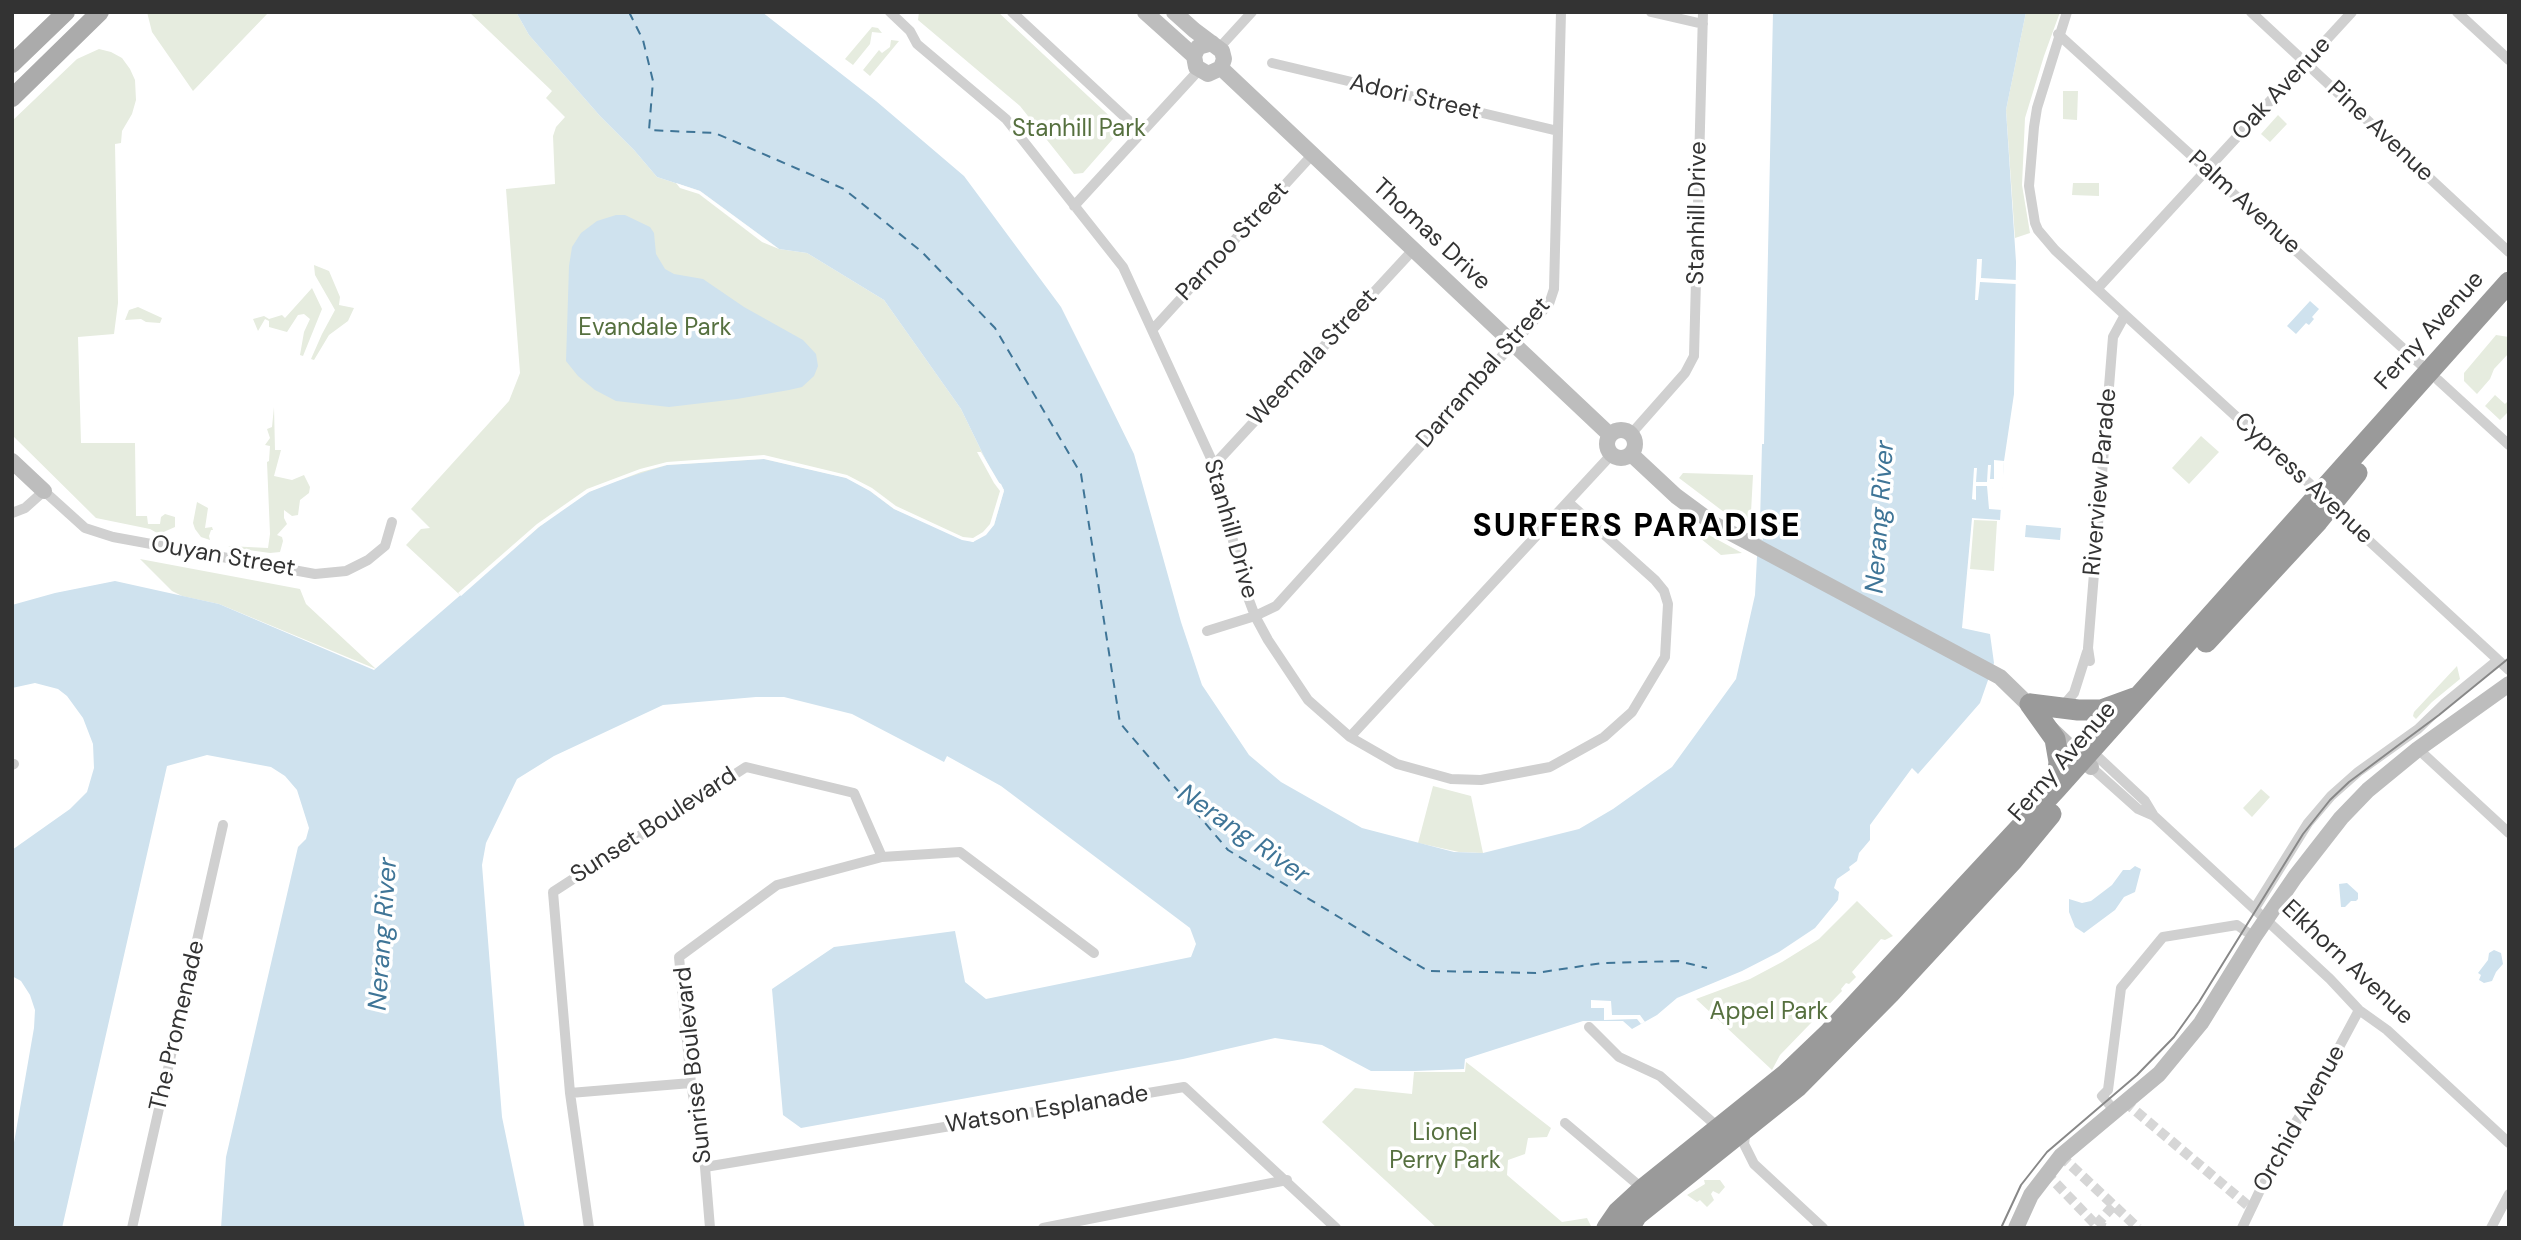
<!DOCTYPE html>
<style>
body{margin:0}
#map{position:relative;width:2521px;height:1240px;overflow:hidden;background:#fff;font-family:"DM Sans",sans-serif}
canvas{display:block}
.frame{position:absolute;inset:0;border:14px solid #333;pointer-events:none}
</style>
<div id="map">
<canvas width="2521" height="1240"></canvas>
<div class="frame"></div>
</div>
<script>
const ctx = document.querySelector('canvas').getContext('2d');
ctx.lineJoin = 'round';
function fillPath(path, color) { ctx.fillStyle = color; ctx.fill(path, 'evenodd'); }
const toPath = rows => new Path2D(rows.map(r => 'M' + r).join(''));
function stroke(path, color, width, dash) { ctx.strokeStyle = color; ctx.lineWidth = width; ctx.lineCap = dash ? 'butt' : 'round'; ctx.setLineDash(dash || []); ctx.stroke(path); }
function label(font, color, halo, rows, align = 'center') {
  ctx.font = font + ' "DM Sans",sans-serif'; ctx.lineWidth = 7; ctx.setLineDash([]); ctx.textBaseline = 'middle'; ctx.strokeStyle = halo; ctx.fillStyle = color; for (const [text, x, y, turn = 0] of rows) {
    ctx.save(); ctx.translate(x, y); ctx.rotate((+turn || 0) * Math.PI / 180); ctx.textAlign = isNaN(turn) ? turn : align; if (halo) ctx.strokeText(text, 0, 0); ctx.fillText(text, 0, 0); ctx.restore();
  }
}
const green = toPath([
 [147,12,269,12,193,91,152,32],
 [469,12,516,12,529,35,600,116,634,150,657,177,700,191,779,249,807,253,884,300,961,409,996,481,1004,491,994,525,979,540,589,492,461,596,406,545,421,529,430,528,411,509,509,401,520,373,506,189,555,184,553,136,556,127,565,117,546,98,552,91],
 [919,12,998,12,1118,124,1119,132,1083,173,1074,174,1020,106,918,20],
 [2026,12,2060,12,2044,56,2025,118,2022,185,2030,233,2015,238,2006,110],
 [872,27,878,28,882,33,872,32,870,44,853,65,845,59],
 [891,40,899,41,870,76,863,70,879,50,882,53,890,47],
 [99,49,111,52,122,58,130,69,135,80,136,100,132,114,122,131,121,143,115,144,118,303,114,334,78,337,81,443,135,443,136,516,147,516,148,524,160,524,161,517,165,514,175,517,175,527,159,534,150,529,96,518,12,435,12,121,77,59],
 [2063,91,2078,91,2077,120,2063,119],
 [2278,115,2287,124,2270,142,2261,134],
 [2073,183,2099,183,2099,196,2072,195],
 [314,265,329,271,340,297,339,305,354,308,348,321,329,335,314,360,311,359,322,334,335,310,315,275],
 [312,288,322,309,303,356,300,355,304,332,310,319,304,314,298,315,287,332,269,327,269,321,265,319,258,331,253,319,264,316,269,319,282,315,285,318],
 [138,307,162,318,160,323,146,322,141,319,125,320,129,310],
 [2496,335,2509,337,2509,353,2494,369,2490,379,2477,394,2464,381,2464,373],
 [2495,395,2505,404,2509,400,2509,411,2500,420,2485,406],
 [274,407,275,450,281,450,274,476,292,480,304,475,310,487,309,493,300,500,298,515,292,516,284,510,284,518,287,524,277,535,282,537,283,541,280,552,270,553,234,548,228,546,268,548,270,534,267,462,269,461,270,446,265,445,270,438,267,429,272,427],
 [2201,436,2219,452,2189,484,2172,468],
 [1683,473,1753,475,1750,531,1753,534,1679,478],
 [197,502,208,508,205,528,212,527,213,530,211,530,209,536,210,540,201,537,195,529,193,523],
 [1974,520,1997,521,1994,571,1970,569],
 [1695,534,1709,535,1742,553,1721,555],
 [140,559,300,589,306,604,376,669,219,604,182,596,172,591],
 [2457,666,2460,679,2432,702,2416,719,2413,716,2414,712],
 [1433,786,1471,796,1483,853,1459,852,1418,843],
 [2261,789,2270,797,2252,817,2243,808],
 [1857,901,1893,936,1885,940,1881,939,1852,972,1856,977,1849,984,1846,983,1841,989,1842,991,1780,1055,1772,1070,1696,999,1750,979,1782,962,1819,939],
 [1466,1062,1551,1128,1547,1137,1528,1138,1525,1154,1508,1160,1507,1175,1562,1222,1587,1218,1592,1228,1437,1228,1322,1122,1355,1088,1412,1094,1414,1072,1465,1072],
 [1704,1180,1720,1180,1725,1187,1719,1194,1713,1191,1711,1194,1714,1200,1707,1207,1700,1200,1697,1202,1687,1195,1705,1184]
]);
const water = toPath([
 [516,12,762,12,876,101,964,176,1061,307,1104,393,1134,454,1181,622,1202,685,1249,755,1281,782,1362,828,1454,852,1483,853,1579,829,1613,809,1672,767,1736,679,1755,595,1758,538,1763,540,1760,523,1762,444,1764,444,1773,12,2026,12,2006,110,2016,262,2014,394,2004,461,2000,520,1972,518,1962,628,1990,634,1994,663,1980,703,1918,774,1912,768,1870,825,1870,840,1859,853,1857,861,1849,867,1850,870,1837,879,1834,888,1839,892,1838,900,1815,928,1779,952,1742,971,1677,998,1657,1015,1632,1029,1623,1021,1583,1021,1465,1059,1464,1069,1415,1071,1371,1071,1322,1045,1275,1038,1183,1059,801,1128,783,1115,772,989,834,947,955,931,965,982,986,999,1191,957,1196,944,1190,928,1001,786,947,756,944,762,852,714,784,697,756,697,663,705,554,756,517,779,486,843,482,865,502,1117,525,1228,221,1228,226,1157,298,847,306,839,309,828,297,790,285,776,271,767,207,755,167,766,62,1228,12,1228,12,1154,34,1028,35,1010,30,995,21,981,12,976,12,850,70,809,87,792,94,768,93,744,83,718,67,696,58,689,35,683,12,688,12,605,55,593,115,581,219,604,374,670,539,527,567,506,589,492,610,483,667,465,764,459,847,478,870,491,894,509,973,542,994,525,1004,490,1001,484,996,481,961,409,884,300,807,253,779,249,700,191,657,177,634,150,600,116,529,35],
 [616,215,625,215,650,227,654,233,656,254,665,269,674,274,703,279,744,307,803,340,816,354,818,366,814,376,802,387,789,390,737,399,669,407,616,401,595,390,578,376,566,361,569,266,572,247,581,233,597,221],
 [2310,301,2319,309,2312,317,2314,319,2309,325,2306,323,2296,334,2287,326],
 [2026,525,2061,528,2060,540,2025,537],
 [2135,866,2141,869,2135,892,2124,897,2115,910,2084,933,2075,927,2069,912,2069,899,2082,903,2091,901,2112,885,2123,870,2130,870],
 [2347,883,2358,893,2358,899,2356,901,2351,901,2345,907,2341,907,2339,884],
 [2494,950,2501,953,2503,964,2496,972,2492,981,2484,983,2479,980,2481,975,2478,973,2488,960,2489,953]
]);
const pier = toPath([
 [676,183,700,191,779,249,762,242,699,194,680,188],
 [1977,259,1982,259,1981,278,2017,280,2016,284,1980,282,1978,300,1975,300],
 [977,452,981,452,1004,491,994,525,986,535,973,542,962,540,894,509,870,491,846,478,764,459,667,465,641,472,589,492,539,527,461,596,458,593,537,524,587,489,640,469,667,462,764,455,847,475,872,488,896,506,963,537,973,538,983,532,990,524,1000,491,994,483],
 [1994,460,2004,461,2002,510,1989,509,1987,486,1976,486,1976,500,1972,499,1974,468,1977,468,1976,482,1987,482,1988,465,1991,465,1990,479,1994,479],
 [1591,1000,1611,1001,1612,1015,1640,1015,1645,1022,1641,1024,1637,1019,1604,1020,1604,1008,1591,1008]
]);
const ferry = toPath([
 [629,12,643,40,653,81,649,130,715,133,844,189,922,252,995,328,1081,474,1120,723,1228,850,1428,971,1536,973,1602,963,1678,961,1707,968]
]);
const streetTunnel = toPath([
 [2125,1102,2252,1209],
 [2061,1156,2138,1228],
 [2046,1173,2096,1225,2105,1228],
 [2096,1225,2114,1205]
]);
const street = toPath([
 [890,12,910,31,917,44,1006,119,1123,267,1214,465,1246,592,1255,616,1268,640,1308,700,1350,737,1612,454],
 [1012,12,1142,133],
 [1651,12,1703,24],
 [2067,12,2037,108,2034,127,2029,186,2035,223,2038,230,2055,250,2125,315,2310,484,2340,514,2509,670],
 [2251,12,2509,252],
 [2457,12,2509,60],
 [2058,34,2429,372],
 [1220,47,1252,12],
 [1272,63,1558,131],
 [1074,206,1199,70],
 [2097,289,2352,12],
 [1153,329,1313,154],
 [2438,380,2509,445],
 [1631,434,1685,373,1694,356,1703,12],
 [1214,465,1413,250],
 [12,513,25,508,44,491,85,528,113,537,315,574,346,571,368,560,385,546,392,522],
 [1207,631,1255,616,1276,606,1549,304,1554,289,1561,12],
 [2090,661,2088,648,2113,337,2125,315],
 [2061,708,2074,693,2087,652],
 [1350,737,1397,764,1451,779,1481,780,1550,767,1604,737,1632,712,1665,657,1668,604,1664,591,1655,580,1568,502],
 [2418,749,2509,833],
 [2099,758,2145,801,2154,816,2330,979,2359,1010,2387,1030,2509,1143],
 [12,765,14,764],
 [2091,767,2138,809,2154,816],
 [2255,908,2308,823,2331,796,2358,772,2418,729,2444,704,2498,660],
 [1589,1027,1619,1057,1660,1076,1719,1128],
 [570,1093,691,1083],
 [2115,1111,2102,1096,2108,1090,2121,988,2163,937,2237,925,2254,937],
 [1565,1123,1643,1189],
 [1746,1129,1744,1144,1754,1164,1823,1228],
 [705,1167,1184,1087,1336,1228],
 [132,1228,223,825],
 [589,1228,570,1093,553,892,746,767,854,793,882,857],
 [710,1228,705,1167,691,1083,679,957,777,885,882,857,960,852,1094,953],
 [1043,1228,1287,1180],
 [2242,1228,2283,1142,2314,1094,2359,1010],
 [2491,1228,2509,1194]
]);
const secondary = toPath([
 [1145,12,1194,56],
 [1174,12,1194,30,1222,51,1224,59,1221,68,1208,74,1196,67,1194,56,1198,47,1212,43],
 [1221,68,1610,435],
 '1607 444a14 14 0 1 1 28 0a14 14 0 1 1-28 0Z',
 [1631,454,1676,496,1714,524,2000,677,2036,712],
 [12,461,44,491],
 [2051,729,2091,767],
 [2016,1228,2031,1195,2061,1156,2159,1074,2201,1023,2254,937,2295,877,2341,818,2368,790,2418,749,2509,684]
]);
const primary = toPath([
 [12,64,66,12],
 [12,98,100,12]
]);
const highway = toPath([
 [2206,642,2318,521,2357,473],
 [2030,704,2078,710,2101,710,2134,698],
 [2030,704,2055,739,2059,762,2056,789],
 [1607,1228,1618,1212,1643,1189,1785,1075,1830,1032,2056,789,2509,282],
 [1629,1228,1637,1215,1797,1087,1890,993,2013,860,2051,814]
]);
const tram = toPath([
 [2001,1228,2021,1185,2047,1152,2137,1075,2174,1037,2199,1002,2303,834,2330,800,2349,782,2439,715,2509,658]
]);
const streetNames = [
 ["Oak Avenue",2282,89,-47],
 ["Adori Street",1415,98,13],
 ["Pine Avenue",2380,132,43],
 ["Palm Avenue",2244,203,42],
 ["Stanhill Drive",1698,213,-89],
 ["Thomas Drive",1431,235,43],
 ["Parnoo Street",1233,242,-47],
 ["Ferny Avenue",2430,331,-48],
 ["Weemala Street",1313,358,-47],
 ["Darrambal Street",1484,373,-49],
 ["Cypress Avenue",2303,479,43],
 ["Riverview Parade",2101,482,-85],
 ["Stanhill Drive",1230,529,74],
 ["Ouyan Street",223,557,10],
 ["Ferny Avenue",2063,762,-49],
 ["Sunset Boulevard",654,826,-33],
 ["Elkhorn Avenue",2347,963,43],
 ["The Promenade",178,1026,-77],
 ["Sunrise Boulevard",694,1065,-96],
 ["Watson Esplanade",1047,1110,-9],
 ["Orchid Avenue",2300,1119,-61]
];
const parkNames = [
 ["Stanhill Park",1079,130],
 ["Evandale Park",655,329],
 ["Appel Park",1769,1013],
 ["Lionel",1445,1134],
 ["Perry Park",1445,1162]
];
const waterNames = [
 ["Nerang River",1881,517,-86],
 ["Nerang River",1243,835,35],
 ["Nerang River",384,934,-86]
];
const districtNames = [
 ["SURFERS PARADISE",1637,528]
];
fillPath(green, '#e6ecdf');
fillPath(water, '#cfe2ee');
fillPath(pier, '#fff');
stroke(ferry, '#3f7597', 2, [9, 7]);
stroke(streetTunnel, '#d6d6d6', 10, [10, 5]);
stroke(street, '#d0d0d0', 10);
stroke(secondary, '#bdbdbd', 16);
stroke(primary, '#ababab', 18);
stroke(highway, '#9a9a9a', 21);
stroke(tram, '#888', 2);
label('24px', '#333', '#fff', streetNames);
label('24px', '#56703f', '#fff', parkNames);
label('italic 26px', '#3f7597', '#fff', waterNames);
ctx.letterSpacing = '2px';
label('bold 32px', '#000', '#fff', districtNames);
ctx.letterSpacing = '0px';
</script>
